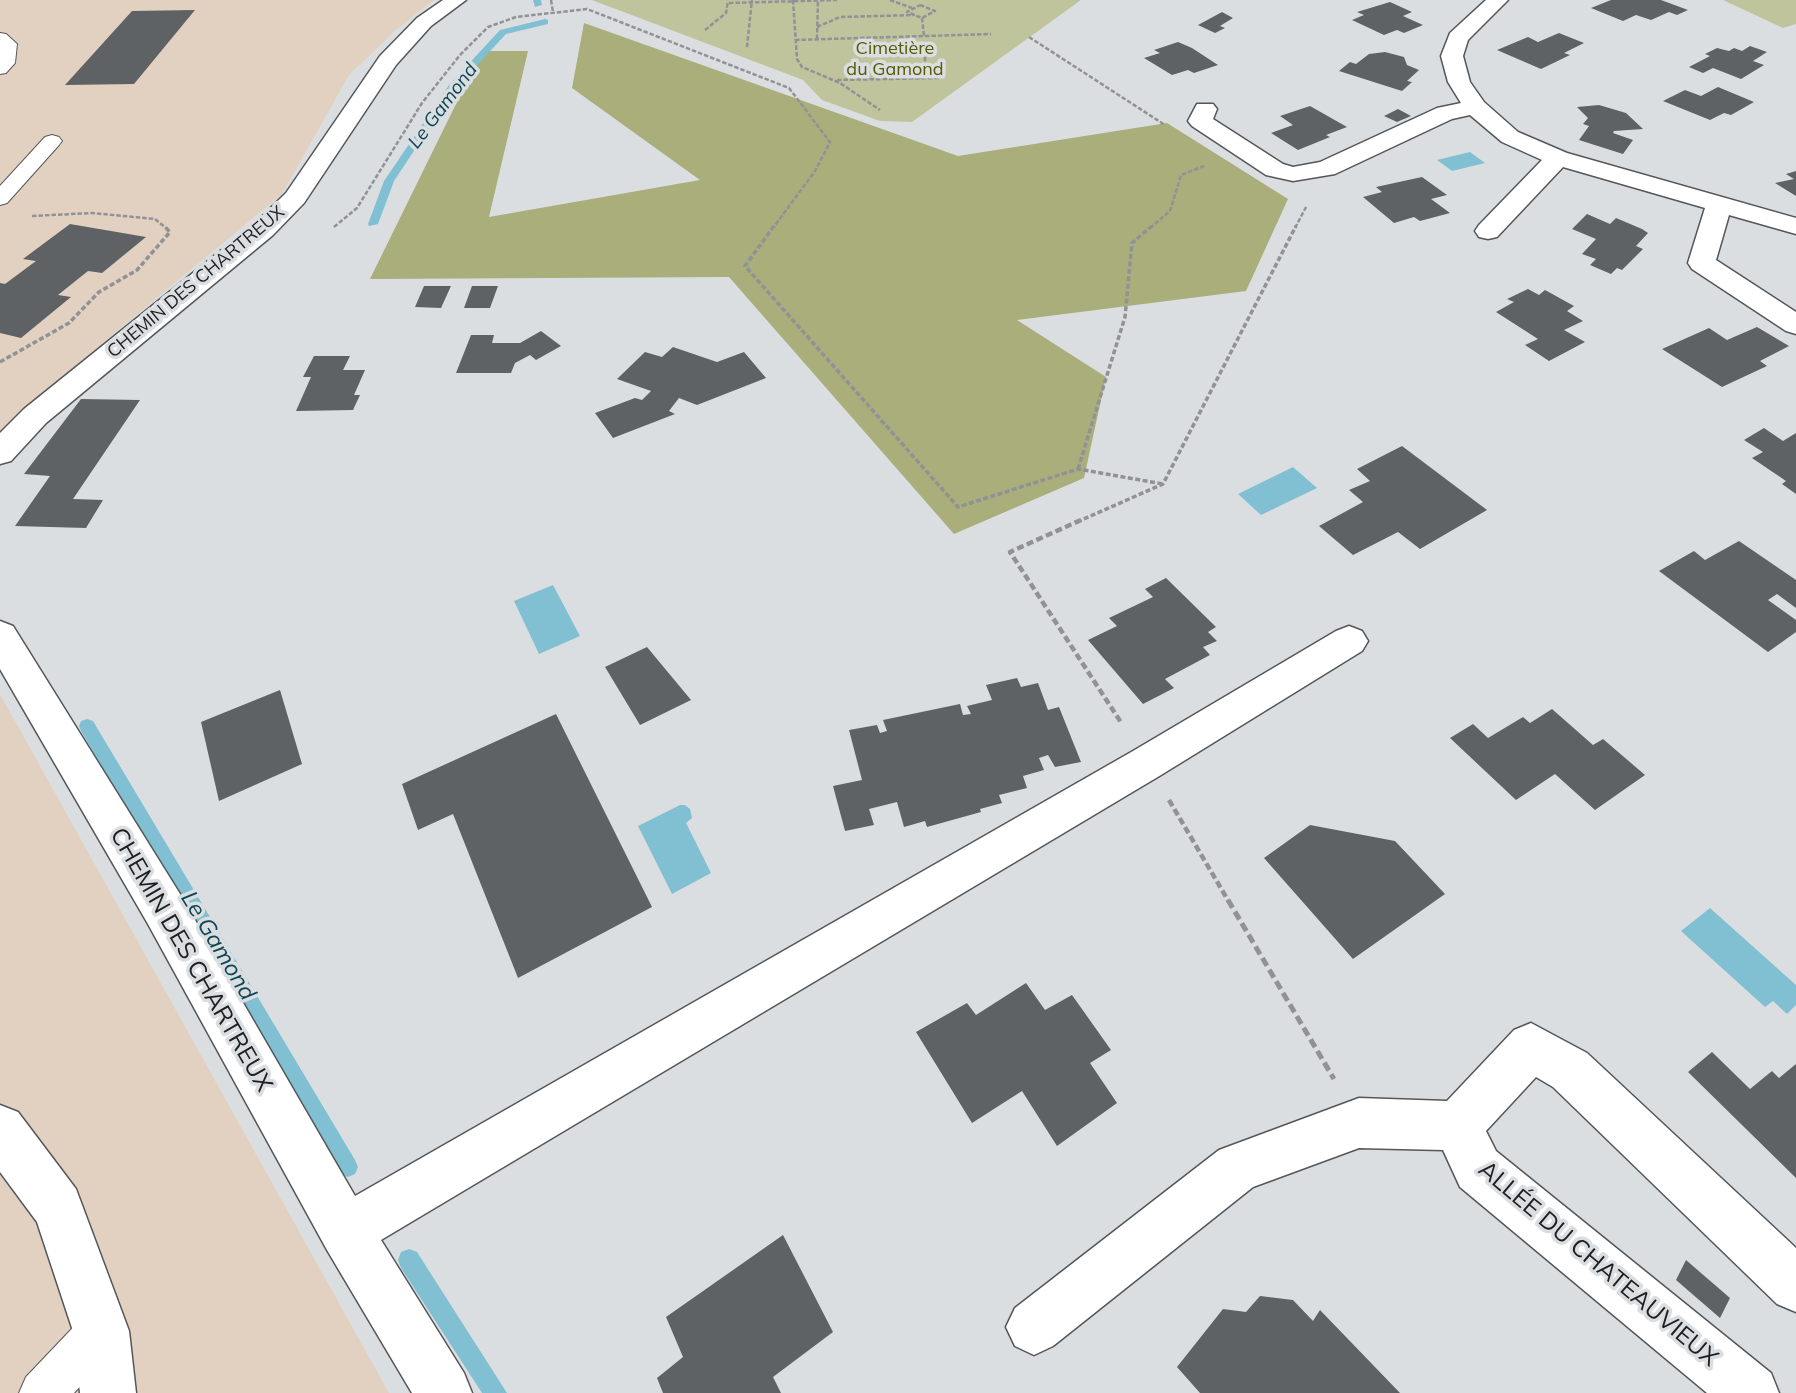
<!DOCTYPE html>
<meta charset="utf-8">
<style>
body{margin:0}
canvas{display:block;background:#dbdee1}
</style>
<canvas width="1796" height="1393"></canvas>
<script>
const ctx = document.querySelector('canvas').getContext('2d');
ctx.lineJoin = 'round';
function fillPath(path, color) { ctx.fillStyle = color; ctx.fill(path, 'evenodd'); }
const toPath = rows => new Path2D(rows.map(r => 'M' + r).join(''));
function stroke(path, color, width, dash) { ctx.strokeStyle = color; ctx.lineWidth = width; ctx.lineCap = dash ? 'butt' : 'round'; ctx.setLineDash(dash || []); ctx.stroke(path); }
function label(font, color, halo, rows, align = 'center') {
  ctx.font = font + ' Mulish,sans-serif'; ctx.lineWidth = 7; ctx.setLineDash([]); ctx.textBaseline = 'middle'; ctx.strokeStyle = halo; ctx.fillStyle = color; for (const [text, x, y, turn = 0] of rows) {
    ctx.save(); ctx.translate(x, y); ctx.rotate((+turn || 0) * Math.PI / 180); ctx.textAlign = isNaN(turn) ? turn : align; if (halo) ctx.strokeText(text, 0, 0); ctx.fillText(text, 0, 0); ctx.restore();
  }
}
const education = toPath([
 [0,0,434,0,396,30,349,75,282,194,16,415,0,438],
 [0,694,389,1393,0,1393]
]);
const green = toPath([
 [592,0,1081,0,912,122,880,121,822,100,803,80],
 [1723,0,1796,0,1796,24,1783,28]
]);
const forest = toPath([
 [584,23,958,156,1167,123,1288,199,1246,291,1017,320,1106,377,1084,478,954,534,729,277,370,279,482,51,528,51,489,217,700,180,572,88]
]);
const water = toPath([
 [1470,152,1485,163,1452,171,1437,160],
 [1293,467,1317,488,1261,515,1238,494],
 [553,585,580,636,539,654,514,601],
 [680,805,685,805,690,809,692,818,686,823,711,873,672,894,638,826],
 [1710,908,1796,985,1796,1005,1787,1014,1773,1001,1765,1007,1681,931]
]);
const stream = toPath([
 [533,0,541,0,542,5,535,7,533,0],
 [545,19,548,20,548,24,506,34,455,89,394,181,378,224,369,226,368,224,384,181,449,85,500,30,545,19],
 [87,719,93,721,355,1160,358,1167,355,1174,348,1177,341,1174,81,731,79,726,81,721,87,719],
 [409,1249,417,1252,507,1393,482,1393,401,1268,398,1260,401,1252,409,1249]
]);
const building = toPath([
 [1611,0,1661,0,1688,10,1677,15,1669,12,1651,20,1636,15,1623,21,1591,8],
 [1390,2,1412,12,1403,16,1423,25,1404,33,1397,30,1384,35,1352,20,1364,15,1357,12],
 [195,10,134,84,65,85,132,11],
 [1222,12,1233,18,1220,26,1225,28,1215,33,1198,25],
 [1559,33,1584,43,1564,53,1570,55,1541,69,1497,50,1528,37,1538,42],
 [1178,42,1192,48,1218,65,1194,73,1188,70,1172,75,1144,58,1160,53,1154,50],
 [1750,46,1767,52,1753,61,1764,65,1741,79,1713,68,1703,73,1689,67,1710,56,1705,54,1717,48,1729,51,1734,48,1742,51],
 [1385,52,1404,57,1407,65,1419,70,1407,81,1412,82,1402,91,1339,71,1350,62,1356,64,1369,54],
 [1718,87,1754,102,1731,115,1724,113,1710,120,1663,101,1685,90,1701,96],
 [1599,105,1626,113,1643,129,1614,131,1613,133,1633,140,1623,154,1579,140,1589,126,1583,124,1588,118,1577,107],
 [1310,106,1347,127,1326,135,1330,137,1298,150,1271,133,1293,125,1280,116],
 [1398,109,1411,116,1397,122,1384,116],
 [1796,171,1796,196,1775,183,1794,179,1786,174],
 [1422,177,1447,195,1431,199,1450,213,1420,221,1414,217,1394,223,1363,197,1382,192,1376,187],
 [1587,214,1610,224,1616,218,1642,229,1648,233,1636,246,1643,249,1622,270,1617,268,1611,274,1590,265,1596,259,1582,254,1596,239,1572,229],
 [70,224,146,237,102,273,88,271,58,295,71,297,21,338,0,333,0,283,5,284,36,261,23,259],
 [424,286,451,286,441,308,415,307],
 [472,286,498,286,490,308,464,308],
 [1528,289,1539,295,1545,290,1574,306,1567,311,1583,321,1564,330,1585,342,1549,361,1525,345,1538,339,1496,312,1514,302,1507,299],
 [1757,327,1789,346,1760,361,1767,366,1722,387,1662,349,1709,328,1727,340],
 [541,331,561,346,536,360,530,355,515,363,511,373,456,373,471,335,494,335,492,343,520,343],
 [673,347,717,362,744,352,766,378,697,405,679,398,669,411,675,414,613,438,595,413,635,398,642,400,651,391,617,379,645,352,662,357],
 [314,356,350,356,343,370,365,370,354,395,360,395,353,410,296,411,311,377,303,377],
 [81,399,140,400,73,499,103,500,86,528,15,526,50,476,24,474],
 [1764,428,1783,441,1796,433,1796,494,1782,484,1786,481,1752,458,1763,452,1744,440],
 [1402,446,1487,510,1420,549,1398,532,1353,555,1319,526,1363,502,1349,490,1370,481,1357,469],
 [1739,541,1796,580,1796,608,1777,594,1768,600,1796,620,1796,632,1768,652,1659,571,1694,551,1705,560],
 [1166,578,1216,627,1208,632,1217,641,1203,647,1210,655,1165,679,1174,688,1143,704,1088,640,1117,626,1109,618,1153,597,1145,589],
 [647,647,691,700,640,725,605,667],
 [1017,678,1021,687,1038,683,1048,710,1059,707,1081,762,1055,767,1048,755,1039,758,1044,770,1023,776,1027,788,999,795,1002,803,980,809,981,812,927,827,925,821,904,827,897,802,869,809,874,825,845,831,833,786,862,780,849,730,877,725,880,733,887,731,883,720,960,704,963,715,971,714,967,706,992,700,986,685],
 [280,690,302,764,219,801,201,722],
 [1552,709,1593,745,1603,739,1645,775,1595,810,1555,774,1516,800,1450,738,1473,724,1488,738,1523,717,1530,723],
 [556,714,652,907,518,978,453,814,418,830,402,784],
 [1310,825,1395,841,1445,894,1353,959,1264,858],
 [1026,983,1045,1010,1072,995,1111,1050,1090,1063,1117,1103,1057,1146,1022,1091,972,1123,916,1032,967,1003,976,1015],
 [1712,1052,1750,1089,1772,1071,1779,1078,1796,1064,1796,1178,1688,1072],
 [783,1235,833,1332,773,1377,781,1393,663,1393,657,1378,683,1357,666,1317],
 [1686,1260,1730,1298,1720,1318,1676,1280],
 [1260,1296,1293,1300,1313,1321,1320,1310,1400,1393,1200,1393,1177,1367,1223,1309,1246,1312]
]);
const pathFar3 = toPath([
 [551,0,553,12],
 [793,0,797,59,802,67,840,83,880,110],
 [890,0,912,8],
 [729,3,837,0],
 [920,5,935,11,922,18,907,12,920,5],
 [922,18,924,36],
 [817,27,840,17,915,15],
 [705,30,726,13,728,1],
 [1029,37,1165,125],
 [817,39,818,0],
 [795,40,991,34],
 [747,47,752,0],
 [925,57,925,78],
 [837,80,939,78],
 [32,216,92,213,155,219,166,228],
 [334,227,357,208,422,103,460,55,488,27,516,17,587,9,789,88,830,142,815,171,773,228],
 [1150,228,1170,211,1181,175,1204,166],
 [1295,228,1306,207]
]);
const pathFar2 = toPath([
 [774,226,745,266,958,507,1078,469,1163,484],
 [0,362,69,323,99,292,137,270,170,232,164,226],
 [1078,469,1125,317,1132,243,1152,226],
 [1077,522,1163,484,1296,226]
]);
const pathFar1 = toPath([
 [1081,520,1010,552,1122,724],
 [1169,800,1229,902]
]);
const path = toPath([
 [1228,900,1334,1079]
]);
const service = toPath([
 [0,33,6,34,17,44,15,63,6,73,0,74,0,33],
 [52,135,59,137,62,141,59,145,7,203,0,205,0,186,45,137,52,135],
 [101,1308,117,1315,124,1331,117,1347,74,1393,19,1393,26,1377,85,1315,101,1308]
]);
const minor = toPath([
 [443,0,466,0,431,26,396,65,304,203,273,235,46,423,11,461,0,464,0,433,24,409,255,223,286,193,380,56,417,18,443,0],
 [1486,0,1508,0,1468,40,1463,56,1470,82,1484,102,1518,132,1567,153,1796,218,1796,234,1729,215,1716,260,1796,312,1796,334,1786,331,1692,269,1688,263,1705,208,1563,167,1497,237,1488,239,1479,237,1475,231,1479,225,1542,160,1502,142,1470,115,1452,119,1335,174,1293,181,1266,175,1192,126,1188,121,1197,104,1213,104,1217,109,1213,119,1283,164,1293,167,1320,162,1437,108,1461,103,1448,82,1441,56,1450,33,1486,0],
 [0,621,13,626,180,894,355,1196,1133,751,1336,631,1349,626,1362,631,1368,641,1362,651,1161,775,381,1240,464,1373,472,1393,412,1393,327,1250,148,924,0,669,0,621],
 [1531,1023,1587,1053,1796,1248,1796,1312,1777,1304,1553,1087,1536,1077,1486,1131,1496,1151,1771,1373,1779,1393,1707,1393,1460,1187,1443,1150,1359,1148,1253,1187,1053,1346,1034,1355,1015,1346,1006,1327,1015,1308,1219,1150,1359,1098,1447,1101,1514,1030,1531,1023],
 [0,1105,18,1112,76,1189,129,1331,136,1393,80,1393,73,1331,37,1222,0,1172,0,1105]
]);
const farParknames = [
 ["Cimetière",895,49],
 ["du Gamond",895,70]
];
const farStreetnames = [
 ["CHEMIN DES CHARTREUX",196,282,-40]
];
const farWaternames = [
 ["Le Gamond",443,106,-53]
];
const waterNames = [
 ["Le Gamond",218,946,59]
];
const nearStreetnames = [
 ["CHEMIN DES CHARTREUX",191,960,60],
 ["ALLÉE DU CHATEAUVIEUX",1598,1264,40]
];
fillPath(education, '#e2d1c0');
fillPath(green, '#c0c49d');
fillPath(forest, '#a9ae7b');
fillPath(water, '#81c0d3');
fillPath(stream, '#81c0d3');
fillPath(building, '#5f6264');
stroke(service, '#545759', 2);
stroke(minor, '#545759', 3);
stroke(pathFar3, '#909295', 2.5, [4.5, 2]);
stroke(pathFar2, '#909295', 3.5, [5, 2.5]);
stroke(pathFar1, '#909295', 4.5, [7, 3.5]);
stroke(path, '#909295', 5, [9, 4.5]);
fillPath(service, '#fff');
fillPath(minor, '#fff');
label('18px', '#555900', '#dbdee1', farParknames);
label('18px', '#1c1e1f', '#dbdee1', farStreetnames);
label('italic 19px', '#0c4553', '#dbdee1', farWaternames);
label('italic 23px', '#0c4553', '#dbdee1', waterNames);
label('24px', '#1c1e1f', '#dbdee1', nearStreetnames);
</script>
